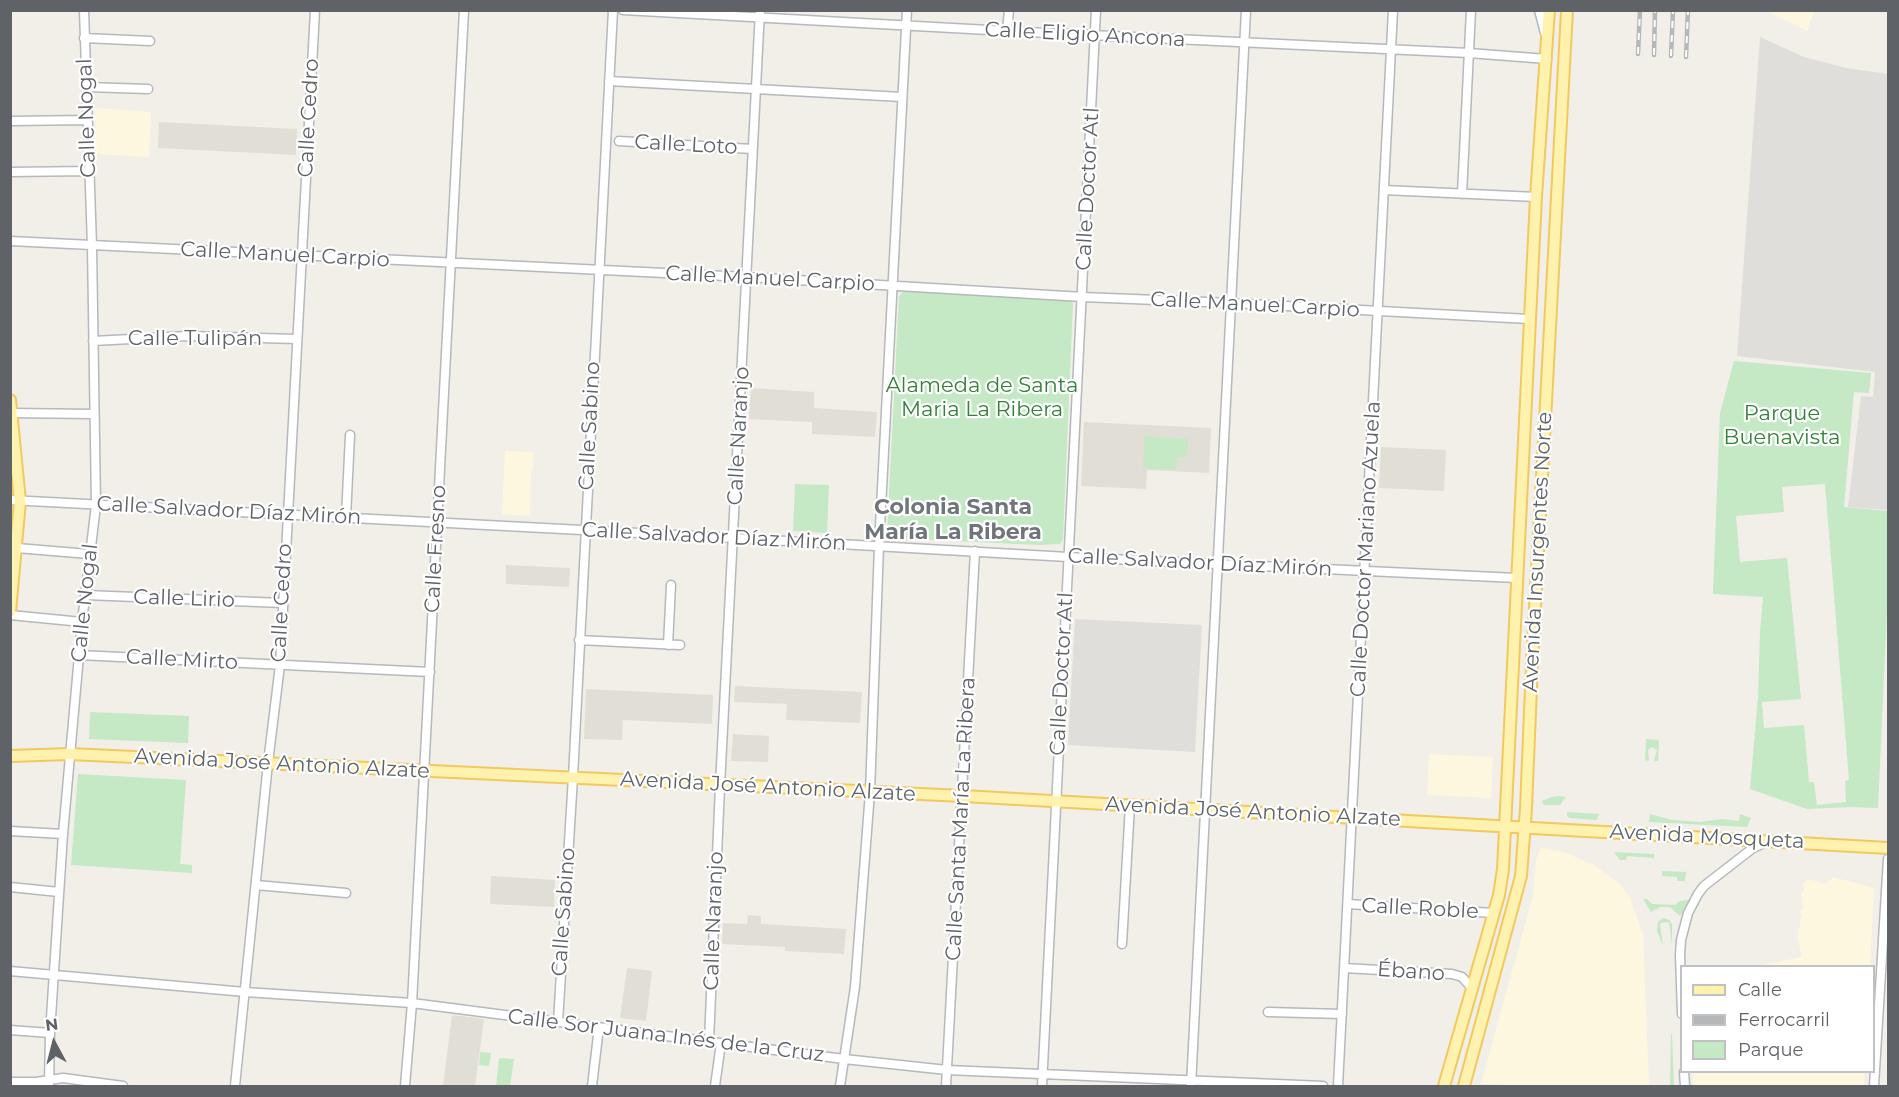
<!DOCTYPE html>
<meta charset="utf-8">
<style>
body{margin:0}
#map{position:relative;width:1899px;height:1097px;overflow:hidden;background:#f1efe8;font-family:Montserrat,sans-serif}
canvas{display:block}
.frame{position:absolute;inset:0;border:12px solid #5f6368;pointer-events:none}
.legend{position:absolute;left:1680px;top:965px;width:195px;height:108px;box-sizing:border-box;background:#fff;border:2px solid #bfc1c3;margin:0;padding:8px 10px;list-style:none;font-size:18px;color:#5f6368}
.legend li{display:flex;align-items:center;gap:12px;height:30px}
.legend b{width:30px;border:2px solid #bfc1c3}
.north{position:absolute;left:24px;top:1013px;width:60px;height:60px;-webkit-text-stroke:4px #fff;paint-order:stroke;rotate:353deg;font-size:16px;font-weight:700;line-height:24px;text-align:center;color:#5f6368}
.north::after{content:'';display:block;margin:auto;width:21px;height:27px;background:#5f6368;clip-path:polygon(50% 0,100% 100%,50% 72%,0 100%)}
</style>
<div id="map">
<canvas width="1899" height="1097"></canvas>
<div class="frame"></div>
<ul class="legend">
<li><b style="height:8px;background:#fff2af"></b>Calle</li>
<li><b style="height:8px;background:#b6b7b8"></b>Ferrocarril</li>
<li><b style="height:16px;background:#c5e8c5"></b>Parque</li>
</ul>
<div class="north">N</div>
</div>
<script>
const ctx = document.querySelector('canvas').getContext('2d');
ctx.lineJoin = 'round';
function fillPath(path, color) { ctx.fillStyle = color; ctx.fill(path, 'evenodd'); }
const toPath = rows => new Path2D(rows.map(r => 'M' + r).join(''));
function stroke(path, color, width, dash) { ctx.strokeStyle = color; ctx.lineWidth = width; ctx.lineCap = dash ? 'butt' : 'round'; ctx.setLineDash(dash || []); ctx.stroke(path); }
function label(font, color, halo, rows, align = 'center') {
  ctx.font = font + ' Montserrat,sans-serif'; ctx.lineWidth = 4.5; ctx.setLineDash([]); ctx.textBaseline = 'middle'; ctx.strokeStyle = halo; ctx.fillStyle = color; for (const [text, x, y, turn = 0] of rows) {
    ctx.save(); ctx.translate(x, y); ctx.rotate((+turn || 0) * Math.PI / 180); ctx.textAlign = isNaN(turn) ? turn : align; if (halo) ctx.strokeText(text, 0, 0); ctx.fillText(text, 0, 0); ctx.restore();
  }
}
const commercial = toPath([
 [1766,11,1814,11,1807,31],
 [95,108,151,112,149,157,96,154],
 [505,451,534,452,533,471,531,471,530,516,502,514],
 [1429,754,1493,757,1491,798,1427,795],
 [1541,848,1563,852,1592,864,1620,884,1630,898,1643,935,1649,1086,1526,1086,1481,1084,1533,896,1536,860],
 [1833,877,1874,888,1870,966,1757,966,1802,957,1797,935,1799,933,1798,929,1801,927,1799,920,1802,918,1800,911,1803,908,1801,893,1805,890,1803,884,1808,879,1826,884],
 [1693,1072,1864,1072,1864,1086,1693,1086]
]);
const industrial = toPath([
 [1760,37,1804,57,1846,68,1888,74,1888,510,1848,507,1861,396,1873,397,1875,372,1737,356],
 [1075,619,1202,625,1195,752,1068,745]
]);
const education = toPath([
 [159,122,297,129,296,155,158,148],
 [751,388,814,392,814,408,877,412,875,437,812,434,812,422,749,419],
 [1084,422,1211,428,1209,473,1147,470,1146,489,1081,486],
 [1381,447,1446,450,1444,491,1379,488],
 [506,565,570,568,569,587,506,584],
 [735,686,862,692,860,723,786,720,787,704,734,702],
 [586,689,713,695,712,724,623,720,622,740,584,739],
 [733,734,769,736,768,762,731,761],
 [491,876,555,880,554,907,490,904],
 [748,915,761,916,761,924,846,929,844,954,785,951,785,947,722,944,723,923,747,924],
 [627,968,652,971,646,1021,620,1018],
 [452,1015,484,1019,475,1086,443,1086]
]);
const green = toPath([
 [904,291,1069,300,1073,303,1063,539,1060,544,1038,545,891,538,887,535,899,296],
 [1734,361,1871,373,1869,393,1854,392,1844,507,1888,511,1888,589,1878,808,1851,807,1807,809,1750,789,1758,697,1760,633,1763,597,1713,594,1713,592,1720,413],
 [1825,484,1849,780,1845,781,1846,802,1817,805,1814,782,1809,782,1804,725,1764,728,1762,702,1801,699,1787,558,1740,562,1736,516,1784,512,1782,487],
 [1145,436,1188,439,1187,457,1177,457,1176,470,1143,468],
 [795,484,829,485,827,533,793,531],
 [90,712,189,716,188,743,89,739],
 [1646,739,1659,740,1658,761,1654,761,1657,750,1652,747,1648,750,1649,761,1645,760],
 [78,774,186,780,180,864,192,865,192,873,71,865],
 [1552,797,1558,796,1566,797,1560,805,1544,805,1542,801],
 [1567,812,1599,814,1598,817,1596,820,1570,818,1567,816],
 [1650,814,1672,820,1700,822,1722,819,1739,821,1740,814,1751,818,1747,827,1649,822],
 [1614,852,1654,854,1654,858,1627,856,1626,860,1620,860],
 [1662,871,1686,872,1685,881,1677,881,1677,877,1662,876],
 [1643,899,1647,899,1652,904,1675,905,1680,901,1689,900,1680,916,1670,907,1660,907,1651,912],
 [1663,918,1669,920,1672,924,1672,945,1669,922,1660,923,1663,946,1657,931,1658,922],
 [1671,1033,1672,1034,1674,1086,1670,1086],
 [480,1052,491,1053,489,1066,479,1065],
 [499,1058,514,1059,510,1086,496,1086]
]);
const minor = toPath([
 [623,10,1007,31,1469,53,1547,59],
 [1539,10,1545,33],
 [1007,31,1009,10],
 [84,38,150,41],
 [609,81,902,97],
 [86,87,148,89],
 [10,121,87,120],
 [619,141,752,149],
 [10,172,89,171],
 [1384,190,1536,197],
 [1462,194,1471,10],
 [10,241,746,277,1083,297,1231,303,1529,319],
 [93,341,188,336,296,339],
 [12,413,93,414],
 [10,500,734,538,1068,557,1517,578],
 [346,517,350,435],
 [17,548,89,554],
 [86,595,282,603],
 [10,615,82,622],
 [579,640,680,645],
 [668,645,671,585],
 [79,655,430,672],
 [10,831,63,834],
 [256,885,346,893],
 [10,887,59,892],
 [1348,904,1493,913],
 [1122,944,1130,805],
 [1344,968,1452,974,1462,977,1472,988],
 [10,971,245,992,412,1003,844,1059,947,1070,1323,1086],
 [1268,1012,1342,1014],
 [1682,1014,1680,955,1681,940,1688,913,1698,894,1704,886,1753,848,1766,842],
 [558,1022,573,777,613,10],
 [10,1030,50,1033],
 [709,1041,720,786,760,10],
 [1684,1072,1685,1086],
 [10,1082,36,1082,63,1078,123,1086],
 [49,1086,50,1033,63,834,82,622,96,505,92,246,84,10],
 [235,1086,268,763,280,665,315,10],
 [405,1086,412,1003,464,10],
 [592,1086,599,1027],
 [715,1086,721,1043],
 [840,1086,855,987,870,792,879,546,907,10],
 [946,1086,975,551],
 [1042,1086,1096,10],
 [1191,1086,1246,10],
 [1338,1086,1393,10],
 [1874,1086,1888,859]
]);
const major = toPath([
 [10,400,20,501,10,612],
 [10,756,70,754,963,796,1888,848],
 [1444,1086,1499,895,1503,869,1536,197,1549,10],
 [1464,1086,1521,876,1526,808,1532,663,1567,10]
]);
const rail = toPath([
 [1638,54,1640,10],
 [1654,55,1655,10],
 [1671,56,1673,10],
 [1686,57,1688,10]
]);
const streetNames = [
 ["Calle Eligio Ancona",1085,35,3],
 ["Calle Nogal",87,118,-92],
 ["Calle Cedro",309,118,-87],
 ["Calle Loto",686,145,3],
 ["Calle Doctor Atl",1088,189,-87],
 ["Calle Manuel Carpio",285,255,3],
 ["Calle Manuel Carpio",770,279,3],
 ["Calle Manuel Carpio",1255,305,3],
 ["Calle Tulipán",195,339],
 ["Calle Sabino",590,426,-87],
 ["Calle Naranjo",739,436,-87],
 ["Calle Salvador Díaz Mirón",229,511,3],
 ["Calle Salvador Díaz Mirón",714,537,3],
 ["Calle Fresno",436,549,-87],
 ["Calle Doctor Mariano Azuela",1366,549,-87],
 ["Avenida Insurgentes Norte",1538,552,-87],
 ["Calle Salvador Díaz Mirón",1200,563,3],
 ["Calle Lirio",184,599,2],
 ["Calle Nogal",85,603,-84],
 ["Calle Cedro",282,603,-87],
 ["Calle Mirto",182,660,3],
 ["Calle Doctor Atl",1062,674,-87],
 ["Avenida José Antonio Alzate",282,764,3],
 ["Avenida José Antonio Alzate",768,787,3],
 ["Avenida José Antonio Alzate",1253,812,3],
 ["Calle Santa María La Ribera",961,819,-87],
 ["Avenida Mosqueta",1707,837,3],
 ["Calle Roble",1420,909,3],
 ["Calle Sabino",564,912,-86],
 ["Calle Naranjo",714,921,-88],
 ["Ébano",1411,972,4],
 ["Calle Sor Juana Inés de la Cruz",666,1036,7]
];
const parkNames = [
 ["Alameda de Santa",982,386],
 ["Maria La Ribera",982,410],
 ["Parque",1782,414],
 ["Buenavista",1782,438]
];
const neighbourhoodNames = [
 ["Colonia Santa",953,508],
 ["María La Ribera",953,533]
];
fillPath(commercial, '#fef7e0');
fillPath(industrial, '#e0deda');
fillPath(education, '#e1ded6');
fillPath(green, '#c5e8c5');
stroke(minor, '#b5b8bc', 11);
stroke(major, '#f2c960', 14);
stroke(minor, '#fff', 8);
stroke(major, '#fff2af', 10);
stroke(rail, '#b6b7b8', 4.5);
stroke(rail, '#fff', 2, [7]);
label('21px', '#5f6368', '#fff', streetNames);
label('21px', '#348238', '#fff', parkNames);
label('bold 22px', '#70757a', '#fff', neighbourhoodNames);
</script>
